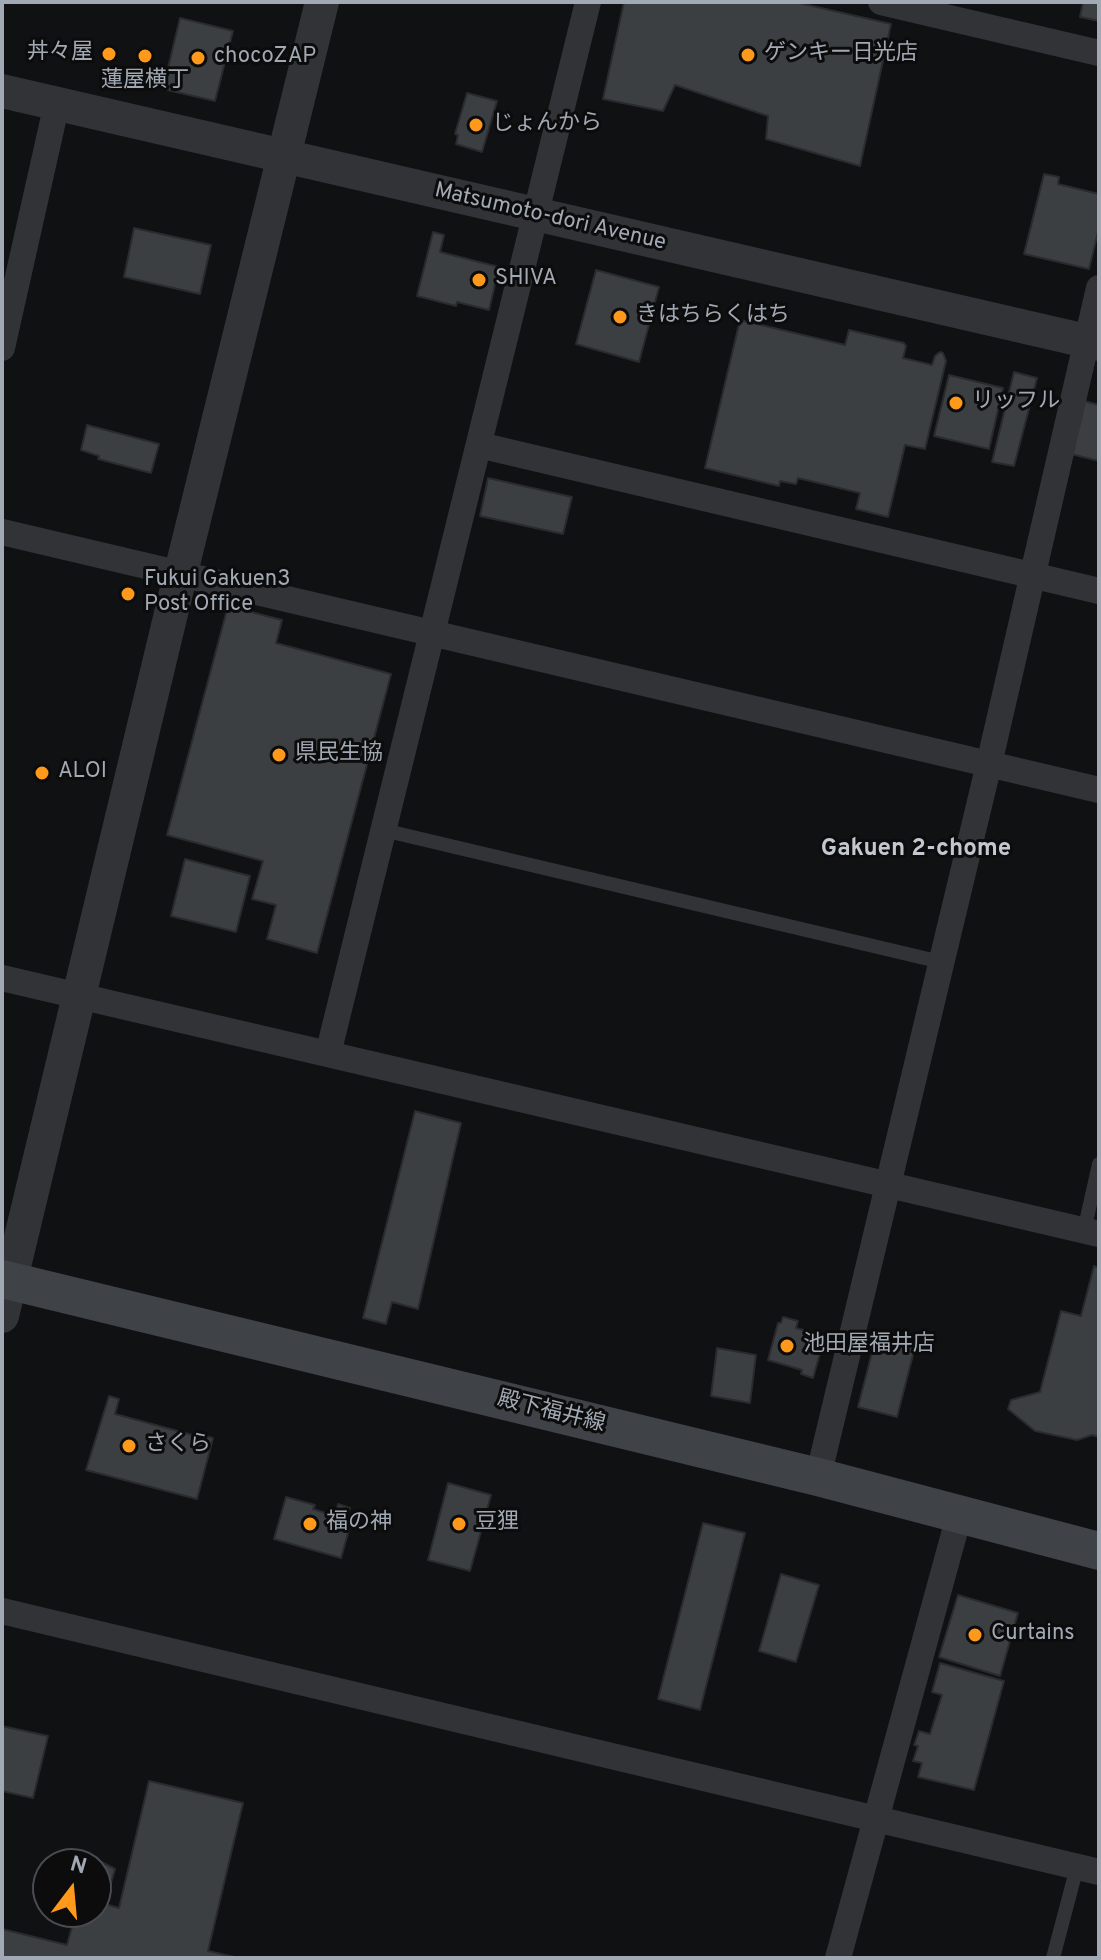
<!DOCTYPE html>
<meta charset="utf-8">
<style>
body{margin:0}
#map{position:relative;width:1101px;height:1960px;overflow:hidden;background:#101112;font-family:Overpass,sans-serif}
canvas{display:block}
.frame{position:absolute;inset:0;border:4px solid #a1a9b4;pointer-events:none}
.north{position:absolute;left:32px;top:1848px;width:80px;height:80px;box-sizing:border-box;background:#0c0c0d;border:2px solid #484b50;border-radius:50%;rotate:16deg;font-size:22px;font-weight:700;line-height:32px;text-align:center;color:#a1a9b4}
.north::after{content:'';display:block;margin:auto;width:28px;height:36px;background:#ff991c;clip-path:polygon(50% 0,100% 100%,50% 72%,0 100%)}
</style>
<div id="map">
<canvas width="1101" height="1960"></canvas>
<div class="frame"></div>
<div class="north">N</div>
</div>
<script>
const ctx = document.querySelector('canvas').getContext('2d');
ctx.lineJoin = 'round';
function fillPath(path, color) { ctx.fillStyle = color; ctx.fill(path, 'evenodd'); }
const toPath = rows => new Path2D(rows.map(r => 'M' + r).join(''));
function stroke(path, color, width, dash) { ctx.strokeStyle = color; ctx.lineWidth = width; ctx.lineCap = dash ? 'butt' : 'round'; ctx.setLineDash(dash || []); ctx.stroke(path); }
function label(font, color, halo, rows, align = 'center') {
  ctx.font = font + ' Overpass,"Noto Sans JP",sans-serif'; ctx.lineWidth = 6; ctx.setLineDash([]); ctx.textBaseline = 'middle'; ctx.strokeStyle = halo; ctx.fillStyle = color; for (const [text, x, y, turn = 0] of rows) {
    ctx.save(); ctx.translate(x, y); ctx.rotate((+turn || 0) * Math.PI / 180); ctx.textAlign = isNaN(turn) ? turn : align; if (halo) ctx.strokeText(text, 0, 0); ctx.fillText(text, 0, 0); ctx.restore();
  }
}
const building = toPath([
 [624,2,795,2,891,24,860,166,766,139,768,116,675,85,663,111,603,99,624,2],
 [1083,2,1099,2,1099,21,1080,17,1083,2],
 [180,18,233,31,215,101,163,89,180,18],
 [467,93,497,101,482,152,456,144,458,135,455,134,467,93],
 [1044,174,1059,177,1058,184,1099,194,1099,228,1089,269,1024,254,1044,174],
 [134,228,211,245,200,294,124,277,134,228],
 [433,232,444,235,440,252,499,267,489,310,457,302,456,306,417,296,433,232],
 [596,270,659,287,639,362,576,344,596,270],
 [740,320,845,345,849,330,904,343,906,346,903,358,932,365,935,356,940,352,943,353,946,361,925,449,905,445,888,517,856,509,860,493,798,478,796,484,780,481,779,486,705,468,740,320],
 [1014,372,1037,378,1014,466,992,462,1014,372],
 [949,375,1003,388,989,449,934,436,949,375],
 [1084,401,1099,405,1099,461,1071,454,1084,401],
 [87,425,159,444,151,473,98,459,99,456,81,450,87,425],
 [488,478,572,497,563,534,480,516,488,478],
 [228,606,282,620,276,643,391,674,317,953,267,939,276,905,252,899,263,861,167,835,228,606],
 [185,859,250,876,236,932,171,916,185,859],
 [415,1111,461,1123,418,1309,392,1302,386,1324,363,1318,415,1111],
 [1094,1266,1099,1268,1099,1437,1092,1435,1077,1440,1035,1431,1008,1409,1011,1400,1040,1392,1061,1311,1081,1316,1094,1266],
 [783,1317,798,1321,796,1328,825,1336,813,1378,801,1374,802,1370,768,1360,778,1323,781,1323,783,1317],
 [876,1337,915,1347,897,1417,858,1407,876,1337],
 [717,1348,756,1355,750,1403,711,1396,717,1348],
 [109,1396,119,1399,115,1414,196,1436,197,1434,213,1438,197,1499,86,1470,109,1396],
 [448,1483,491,1495,470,1571,428,1560,448,1483],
 [286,1497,315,1505,313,1509,335,1516,338,1504,350,1508,347,1517,352,1519,341,1558,274,1539,286,1497],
 [703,1523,745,1533,700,1710,658,1699,703,1523],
 [781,1574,819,1585,796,1662,759,1651,781,1574],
 [958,1595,1018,1613,1000,1676,939,1657,958,1595],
 [940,1663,1004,1681,974,1790,918,1777,922,1763,913,1761,918,1746,914,1745,919,1731,930,1734,942,1695,932,1692,940,1663],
 [2,1726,48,1736,33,1798,2,1791,2,1726],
 [149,1781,243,1803,208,1951,239,1958,2,1958,2,1929,67,1945,76,1912,96,1912,96,1864,60,1864,71,1853,80,1851,115,1869,105,1904,119,1908,149,1781]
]);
const service = toPath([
 [383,830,941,962],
 [1084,1231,1099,1164],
 [1053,1958,1077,1867]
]);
const minor = toPath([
 [881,2,1099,53],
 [2,348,57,103],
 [479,445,1099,591],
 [2,532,1099,790],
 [2,978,1099,1234],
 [328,1054,588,2],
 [818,1477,989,764,1099,288],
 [2,1611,1099,1872],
 [838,1958,959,1516]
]);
const tertiary = toPath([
 [2,91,1099,344],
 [2,1316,181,572,322,2]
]);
const secondary = toPath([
 [2,1279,818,1477,1099,1551]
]);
const markers = [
 [109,54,8,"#ff991c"],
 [748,55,8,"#ff991c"],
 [145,56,8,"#ff991c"],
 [198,58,8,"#ff991c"],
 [476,125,8,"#ff991c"],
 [479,280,8,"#ff991c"],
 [620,317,8,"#ff991c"],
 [956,403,8,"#ff991c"],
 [128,594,8,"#ff991c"],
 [279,755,8,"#ff991c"],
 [42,773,8,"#ff991c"],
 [787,1346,8,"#ff991c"],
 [129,1446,8,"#ff991c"],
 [310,1524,8,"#ff991c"],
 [459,1524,8,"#ff991c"],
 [975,1635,8,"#ff991c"]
];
const poiNames = [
 ["丼々屋",93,54,"right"],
 ["ゲンキー日光店",764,55],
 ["chocoZAP",214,58],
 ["蓮屋横丁",145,82,"center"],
 ["じょんから",492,125],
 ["SHIVA",495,280],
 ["きはちらくはち",636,317],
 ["リッフル",972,403],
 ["Fukui Gakuen3",144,581],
 ["Post Office",144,606],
 ["県民生協",295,755],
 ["ALOI",58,773],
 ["池田屋福井店",803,1346],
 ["さくら",145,1446],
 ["福の神",326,1524],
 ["豆狸",475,1524],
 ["Curtains",991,1635]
];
const streetNames = [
 ["Matsumoto-dori Avenue",550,218,13],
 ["殿下福井線",551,1413,14]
];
const neighbourhoodNames = [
 ["Gakuen 2-chome",916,850]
];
fillPath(building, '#3c3f42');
stroke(building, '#2a2b2e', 2);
stroke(service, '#313337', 14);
stroke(minor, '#313337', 26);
stroke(tertiary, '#313337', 34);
stroke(secondary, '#3f4247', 38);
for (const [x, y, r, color] of markers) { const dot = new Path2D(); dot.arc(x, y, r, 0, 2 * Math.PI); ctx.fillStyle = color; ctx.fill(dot); stroke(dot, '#0c0c0d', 3); }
label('22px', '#a1a9b4', '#0c0c0d', poiNames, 'left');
label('22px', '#a1a9b4', '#0c0c0d', streetNames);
label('bold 24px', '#c2c7d0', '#0c0c0d', neighbourhoodNames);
</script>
